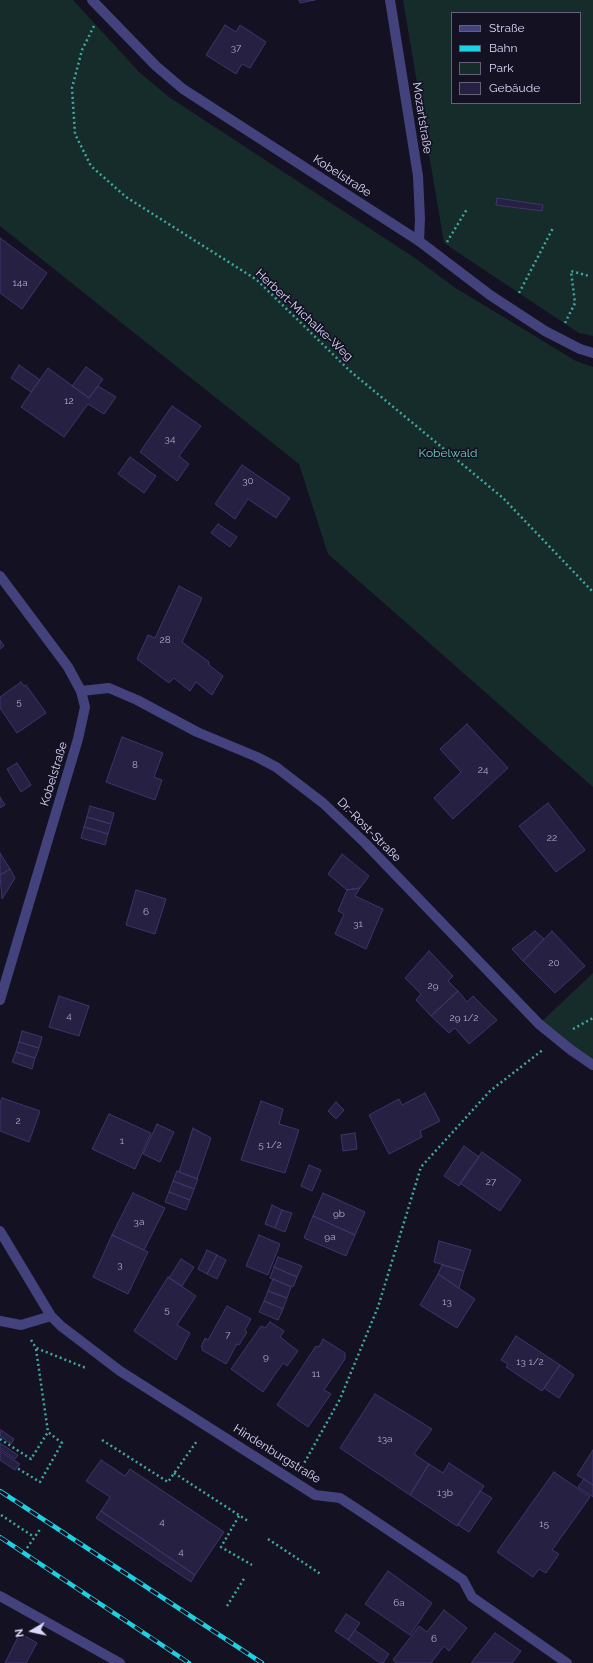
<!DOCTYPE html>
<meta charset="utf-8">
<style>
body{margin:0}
#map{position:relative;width:593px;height:1663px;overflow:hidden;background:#141123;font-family:Raleway,sans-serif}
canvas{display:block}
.legend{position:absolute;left:451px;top:12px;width:130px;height:92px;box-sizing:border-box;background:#141123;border:1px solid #646179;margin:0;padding:5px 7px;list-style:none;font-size:12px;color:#dcd8fa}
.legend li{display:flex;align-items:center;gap:8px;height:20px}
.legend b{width:20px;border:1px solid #646179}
.north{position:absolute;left:12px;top:1611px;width:40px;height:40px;-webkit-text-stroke:3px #141123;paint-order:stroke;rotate:261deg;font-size:11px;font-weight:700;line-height:16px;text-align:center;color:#dcd8fa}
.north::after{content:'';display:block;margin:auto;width:14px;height:18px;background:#dcd8fa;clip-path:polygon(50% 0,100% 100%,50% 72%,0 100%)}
</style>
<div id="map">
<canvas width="593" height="1663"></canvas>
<ul class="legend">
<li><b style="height:5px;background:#44427c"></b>Straße</li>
<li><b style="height:5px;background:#1cd2e2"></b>Bahn</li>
<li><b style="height:11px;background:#152c2b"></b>Park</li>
<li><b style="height:11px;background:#262042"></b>Gebäude</li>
</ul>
<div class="north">N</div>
</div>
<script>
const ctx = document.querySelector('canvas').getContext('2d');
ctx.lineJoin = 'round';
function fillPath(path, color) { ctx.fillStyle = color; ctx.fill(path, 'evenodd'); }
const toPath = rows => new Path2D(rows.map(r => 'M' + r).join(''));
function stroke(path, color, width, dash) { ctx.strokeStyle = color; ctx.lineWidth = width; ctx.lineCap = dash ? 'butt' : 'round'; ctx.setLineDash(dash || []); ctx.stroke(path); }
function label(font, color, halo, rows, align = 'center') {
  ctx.font = font + ' Raleway,sans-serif'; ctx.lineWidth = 3.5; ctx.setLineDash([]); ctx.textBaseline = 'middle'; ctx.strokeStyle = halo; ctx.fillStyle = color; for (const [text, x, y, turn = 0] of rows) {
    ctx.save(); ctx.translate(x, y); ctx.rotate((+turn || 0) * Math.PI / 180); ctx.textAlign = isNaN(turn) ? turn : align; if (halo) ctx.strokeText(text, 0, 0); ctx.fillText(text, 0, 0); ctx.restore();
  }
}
const green = toPath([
 [0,0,73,0,139,72,169,97,415,258,454,287,576,361,593,367,593,787,328,554,299,464,0,226],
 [403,0,593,0,593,336,579,333,444,243],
 [452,13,580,13,580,103,452,103],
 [593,973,593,1065,539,1024]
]);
const building = toPath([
 [299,0,315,0,300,3,299,0],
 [225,25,236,32,240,25,266,42,250,68,242,64,236,74,206,55,225,25],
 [497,198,543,205,542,211,496,205,497,198],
 [0,238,47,273,22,309,0,293,0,238],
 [19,365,40,380,31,392,11,378,19,365],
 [86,367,103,379,89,398,72,386,86,367],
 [48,368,89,398,98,386,116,397,104,414,88,404,64,437,21,407,48,368],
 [172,406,201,426,179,456,189,464,177,481,140,452,172,406],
 [130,457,156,476,144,493,118,474,130,457],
 [242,465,290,498,276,518,248,499,235,519,215,504,242,465],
 [218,524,237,537,230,547,211,533,218,524],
 [179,586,202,598,182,642,209,662,209,665,223,676,212,695,196,682,190,691,174,678,169,683,137,659,148,635,155,638,179,586],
 [0,640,4,646,0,649,0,640],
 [21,682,24,686,26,685,46,713,17,733,0,708,0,697,21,682],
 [467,724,508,768,453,819,434,798,461,772,440,749,467,724],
 [122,737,163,753,154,777,162,780,155,800,106,782,122,737],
 [17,763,31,785,21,792,7,769,17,763],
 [0,797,5,805,0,808,0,797],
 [548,803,585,850,556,872,519,826,548,803],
 [90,806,114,813,111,824,87,817,90,806],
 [87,817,111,824,108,834,84,827,87,817],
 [84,827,108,834,105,845,81,838,84,827],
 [0,853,10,869,0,875,0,853],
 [342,854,369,876,360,888,347,890,328,874,342,854],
 [10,869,15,878,2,899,0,875,10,869],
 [360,888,355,896,383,909,366,949,335,934,344,914,338,911,347,890,360,888],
 [136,890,166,899,155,934,126,925,136,890],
 [535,931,544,939,523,961,512,949,535,931],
 [552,931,585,966,555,993,523,961,552,931],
 [429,951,453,976,448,981,458,991,431,1016,416,1000,421,994,405,978,429,951],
 [458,991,467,1002,473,996,497,1020,469,1044,455,1028,449,1033,431,1016,458,991],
 [59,996,89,1006,79,1036,49,1027,59,996],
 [22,1031,42,1037,39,1048,19,1042,22,1031],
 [19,1042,39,1048,35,1058,16,1052,19,1042],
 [16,1052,35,1058,32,1069,12,1062,16,1052],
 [425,1093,440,1121,420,1131,422,1137,389,1154,369,1115,399,1099,402,1105,425,1093],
 [2,1098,40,1111,29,1142,0,1131,0,1103,2,1098],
 [261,1101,283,1109,279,1124,299,1130,285,1173,241,1160,261,1101],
 [336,1102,344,1110,336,1119,328,1111,336,1102],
 [109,1114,151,1133,135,1169,92,1149,109,1114],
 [157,1124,174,1132,160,1162,143,1154,157,1124],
 [193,1128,211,1138,197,1179,179,1172,193,1128],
 [355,1133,357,1149,343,1151,341,1135,355,1133],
 [464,1146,479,1157,459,1186,444,1176,464,1146],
 [482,1152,521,1180,500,1211,460,1183,482,1152],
 [309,1165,321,1170,312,1191,301,1186,309,1165],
 [177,1171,198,1179,194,1189,173,1181,177,1171],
 [173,1181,194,1189,190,1200,169,1192,173,1181],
 [169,1192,190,1200,186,1210,165,1202,169,1192],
 [133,1193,165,1208,144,1250,112,1235,133,1193],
 [323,1193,365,1212,355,1235,313,1216,323,1193],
 [272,1205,282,1210,275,1228,265,1224,272,1205],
 [282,1210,292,1213,285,1232,275,1228,282,1210],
 [313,1216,355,1235,346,1256,304,1238,313,1216],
 [112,1235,148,1252,128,1294,93,1277,112,1235],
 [259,1235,280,1244,268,1275,246,1266,259,1235],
 [439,1241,471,1250,464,1271,434,1262,439,1241],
 [207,1250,217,1255,207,1274,198,1269,207,1250],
 [217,1255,226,1260,217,1279,207,1274,217,1255],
 [278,1257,302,1266,297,1277,274,1267,278,1257],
 [181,1259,194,1267,182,1286,169,1278,181,1259],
 [442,1265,464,1271,459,1288,438,1274,442,1265],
 [274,1267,297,1277,293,1287,270,1278,274,1267],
 [438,1274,475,1299,457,1328,420,1305,438,1274],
 [168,1277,196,1296,177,1325,190,1333,176,1360,134,1331,168,1277],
 [273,1279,291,1287,287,1298,268,1291,273,1279],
 [268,1291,287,1298,283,1309,264,1301,268,1291],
 [264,1301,283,1309,278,1320,259,1312,264,1301],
 [227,1306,251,1319,245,1330,247,1332,239,1345,237,1344,226,1364,202,1350,203,1348,201,1347,205,1338,208,1340,227,1306],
 [270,1322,284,1331,280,1337,298,1351,287,1366,283,1363,263,1392,231,1369,261,1326,265,1328,270,1322],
 [516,1336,560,1365,542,1391,506,1367,508,1364,501,1360,516,1336],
 [323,1339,345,1353,345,1359,324,1390,331,1394,308,1427,277,1405,316,1346,319,1347,323,1339],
 [560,1365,574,1375,559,1398,544,1388,560,1365],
 [375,1394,432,1429,414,1454,429,1464,410,1495,340,1448,375,1394],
 [1,1430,14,1439,11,1444,0,1436,1,1430],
 [0,1443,18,1455,15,1459,0,1449,0,1443],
 [593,1450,593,1485,577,1475,593,1450],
 [0,1451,20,1464,15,1470,0,1460,0,1451],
 [101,1460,125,1476,130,1469,224,1532,195,1575,101,1511,110,1497,86,1481,101,1460],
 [449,1463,484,1486,457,1526,410,1495,429,1464,443,1473,449,1463],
 [554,1472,590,1497,552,1550,559,1554,546,1573,539,1569,533,1577,497,1552,554,1472],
 [584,1479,593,1485,593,1497,578,1487,584,1479],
 [480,1491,492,1498,469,1532,458,1525,480,1491],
 [101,1511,195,1575,191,1582,96,1518,101,1511],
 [388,1571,432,1603,410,1635,365,1604,388,1571],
 [444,1610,467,1628,449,1651,444,1646,431,1663,396,1663,393,1660,419,1626,427,1632,444,1610],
 [346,1614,360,1623,348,1640,335,1631,346,1614],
 [355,1630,389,1654,383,1663,380,1663,348,1640,355,1630],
 [20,1633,37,1643,26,1663,5,1663,20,1633],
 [495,1633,521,1651,512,1663,471,1663,495,1633]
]);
const path = toPath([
 [94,26,82,50,72,88,75,134,91,166,126,197,257,280,350,371,503,498,593,592],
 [447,242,467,209],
 [519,293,553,228],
 [565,323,575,303,571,271,589,276],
 [573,1029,593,1018],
 [31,1340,36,1348,86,1368],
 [36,1349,48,1432],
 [0,1439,31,1459,48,1432,62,1443,40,1482,17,1468],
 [102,1440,168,1482,197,1441],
 [302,1467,340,1399,378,1307,421,1167,490,1091,544,1049],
 [174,1473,248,1521],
 [1,1515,34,1537],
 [239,1516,221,1547,252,1565],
 [268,1539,322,1575],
 [27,1548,41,1528],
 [227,1606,245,1577]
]);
const minor = toPath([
 [390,0,418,176,420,219,419,241],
 [0,576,68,667,81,691,85,707,78,739,0,1000],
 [81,691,109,688,137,700,197,732,257,757,276,767,323,803,365,843,539,1024,571,1050,593,1065],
 [0,1231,51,1316,61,1326,120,1371,301,1486,315,1495,340,1498,363,1513,463,1580,472,1597,567,1663],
 [0,1321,21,1325,51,1316],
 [0,1596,120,1663]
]);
const tertiary = toPath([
 [92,0,156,66,183,89,419,241,490,295,545,331,580,349,593,353]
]);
const rail = toPath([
 [0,1491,262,1663],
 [0,1537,189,1663]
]);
const numberNames = [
 ["37",236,48],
 ["14a",20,283],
 ["12",69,401],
 ["34",170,439],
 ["30",248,481],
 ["28",165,640],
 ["5",19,702],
 ["8",135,765],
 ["24",483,770],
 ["22",552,838],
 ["6",146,912],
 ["31",358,924],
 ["20",554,963],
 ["29",433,986],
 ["4",69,1016],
 ["29 1/2",464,1018],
 ["2",18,1121],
 ["1",122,1141],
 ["5 1/2",270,1145],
 ["27",491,1182],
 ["9b",339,1214],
 ["3a",139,1222],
 ["9a",330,1237],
 ["3",120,1265],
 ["13",447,1302],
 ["5",167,1310],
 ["7",228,1335],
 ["9",266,1357],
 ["13 1/2",530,1362],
 ["11",316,1374],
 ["13a",385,1439],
 ["13b",445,1493],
 ["4",162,1522],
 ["15",544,1524],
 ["4",181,1552],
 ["6a",399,1603],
 ["6",434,1639]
];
const streetNames = [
 ["Mozartstraße",422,118,81],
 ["Kobelstraße",342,176,33],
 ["Herbert-Michalke-Weg",304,315,43],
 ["Kobelstraße",54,774,-73],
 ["Dr.-Rost-Straße",369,830,45],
 ["Hindenburgstraße",277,1454,32]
];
const parkNames = [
 ["Kobelwald",448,453]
];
fillPath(green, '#152c2b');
fillPath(building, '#262042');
stroke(building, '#3f356b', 1);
stroke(path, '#3ea9a1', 2.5, [2, 3]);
stroke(minor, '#44427c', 10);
stroke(tertiary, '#44427c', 10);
stroke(rail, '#1cd2e2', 4.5);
stroke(rail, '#141123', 3, [9]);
label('10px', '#aeaacc', null, numberNames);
label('12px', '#dcd8fa', '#141123', streetNames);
label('12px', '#6dd2b7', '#141123', parkNames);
</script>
